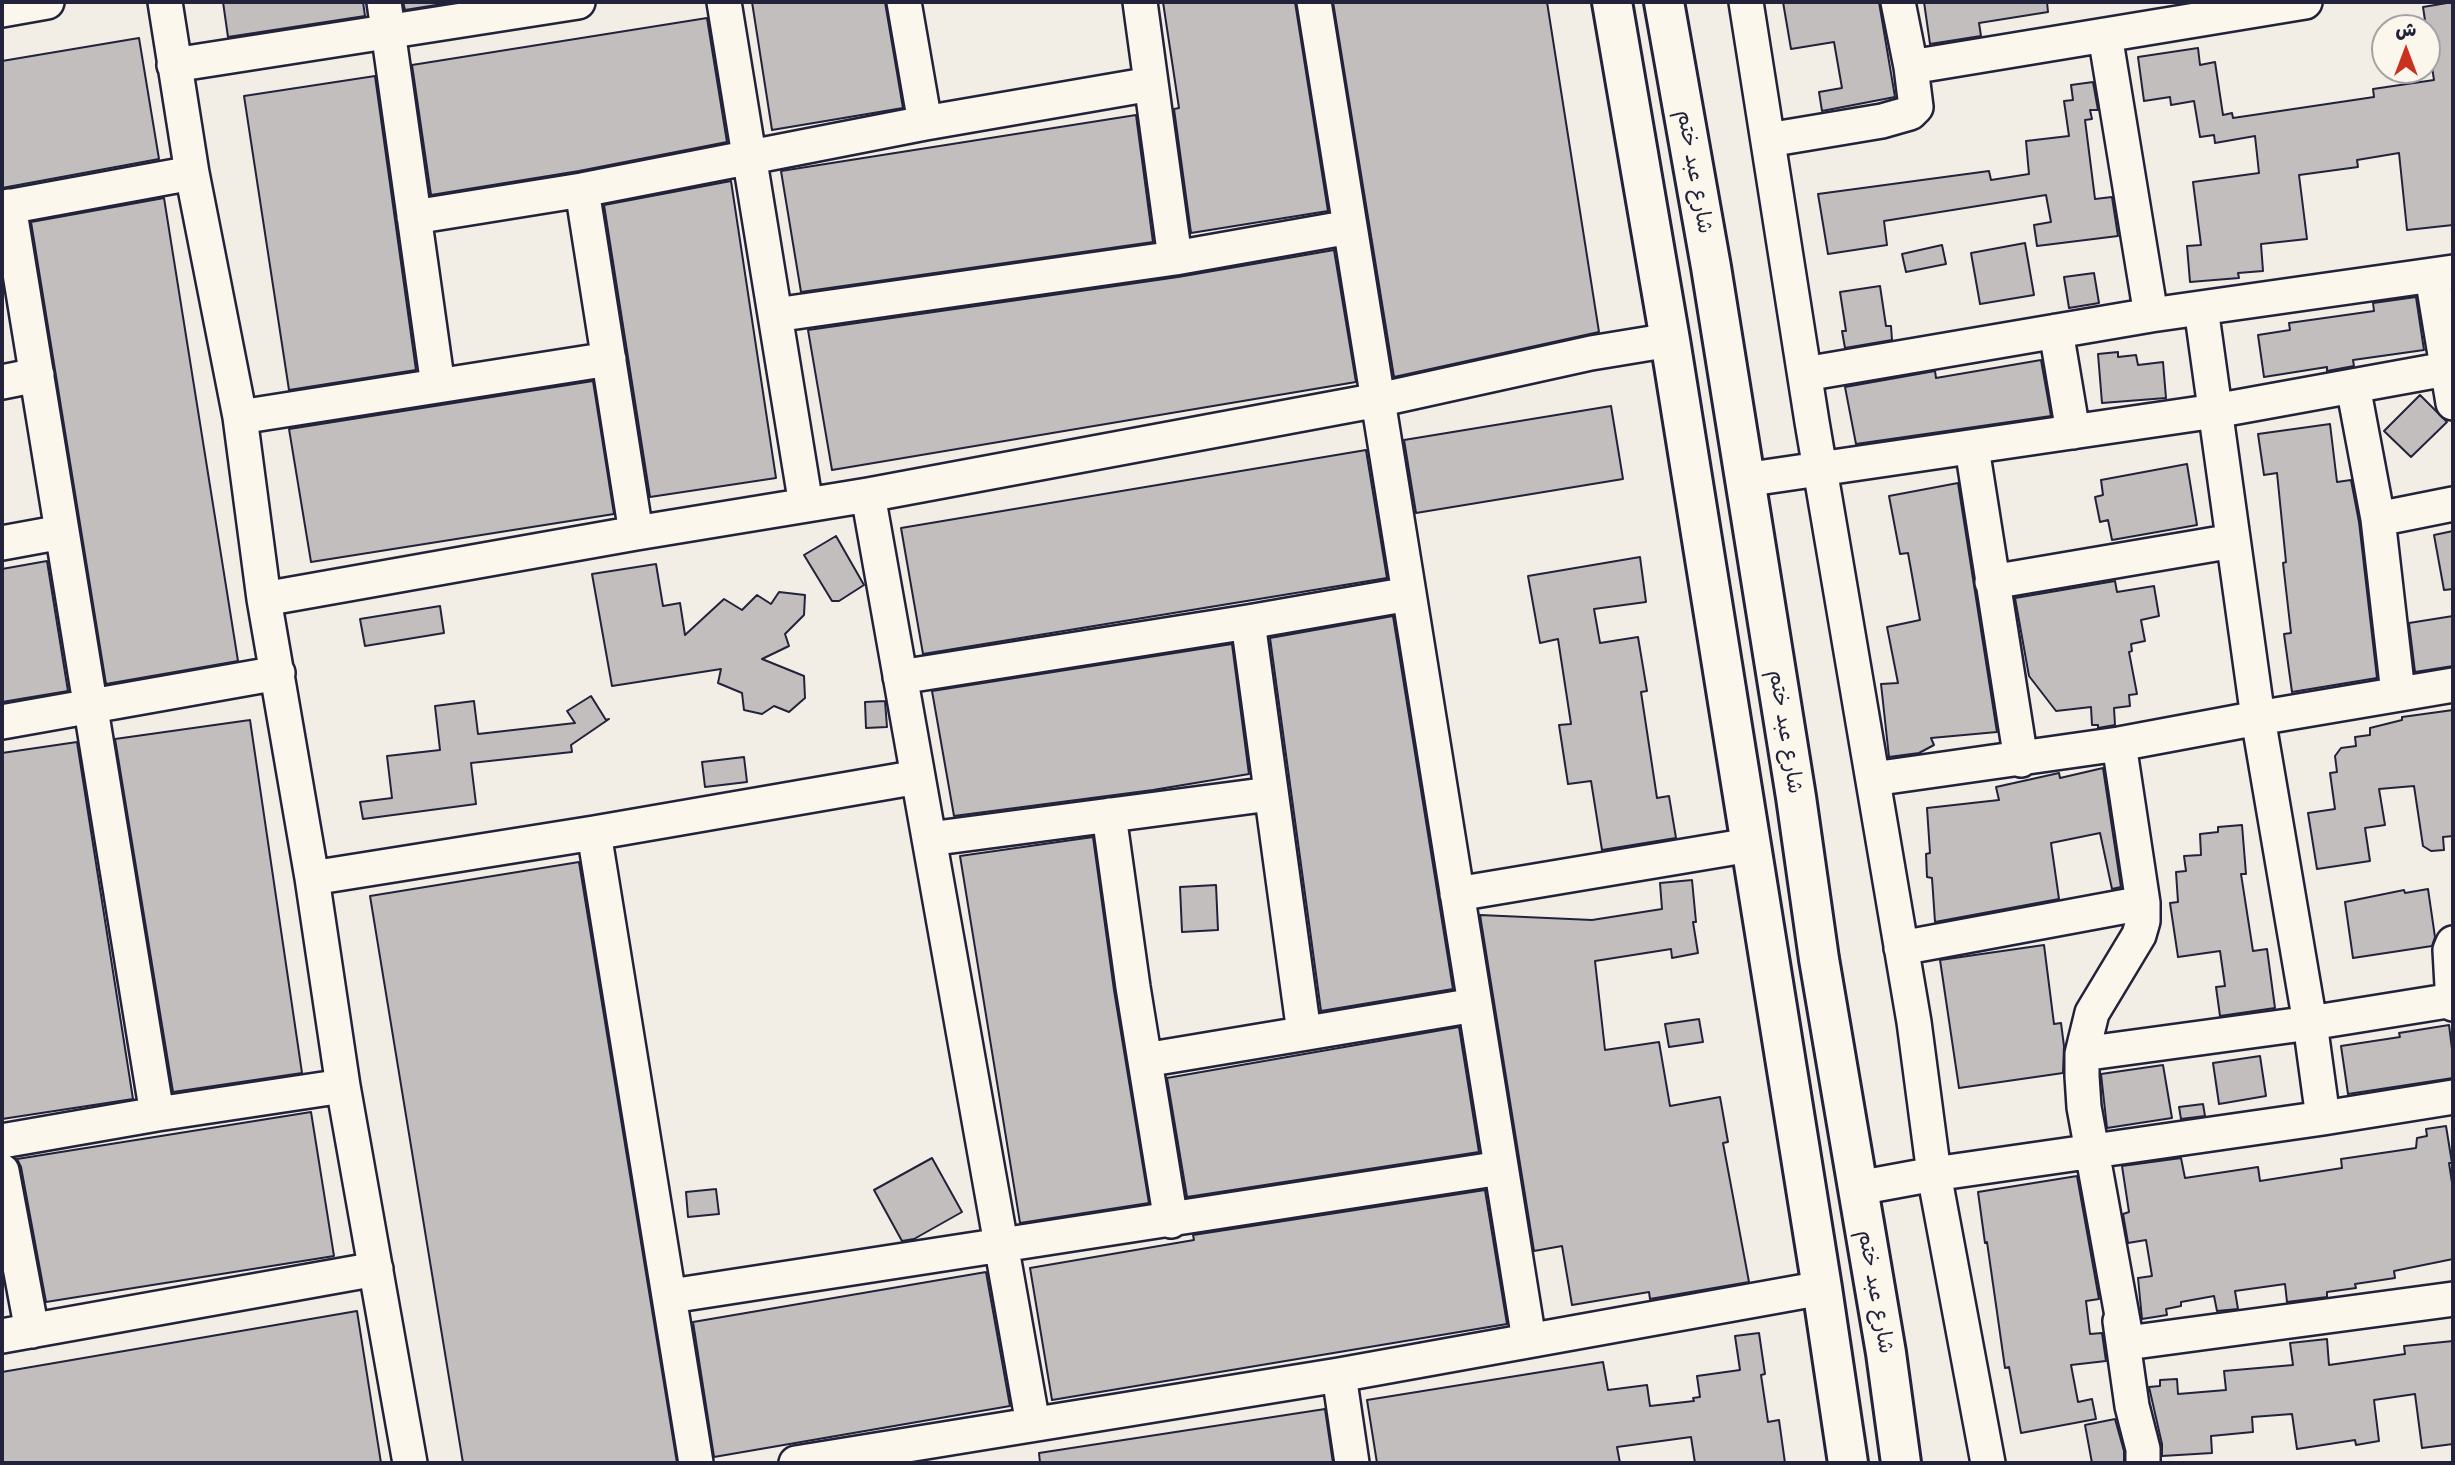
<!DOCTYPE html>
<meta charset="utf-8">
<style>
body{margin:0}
#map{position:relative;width:2455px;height:1465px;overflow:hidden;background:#f2eee5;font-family:"Shantell Sans","Playpen Sans Arabic",sans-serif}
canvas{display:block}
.frame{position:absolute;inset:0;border:4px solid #22223b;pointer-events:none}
.north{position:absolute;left:2371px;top:14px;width:70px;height:70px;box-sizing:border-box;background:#fbf7ec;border:2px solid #a4a2a5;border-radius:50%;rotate:0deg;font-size:19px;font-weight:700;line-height:28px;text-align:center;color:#22223b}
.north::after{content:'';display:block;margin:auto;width:24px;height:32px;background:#c8321e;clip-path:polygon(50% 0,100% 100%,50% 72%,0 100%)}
</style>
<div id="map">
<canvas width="2455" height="1465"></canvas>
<div class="frame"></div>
<div class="north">ش</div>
</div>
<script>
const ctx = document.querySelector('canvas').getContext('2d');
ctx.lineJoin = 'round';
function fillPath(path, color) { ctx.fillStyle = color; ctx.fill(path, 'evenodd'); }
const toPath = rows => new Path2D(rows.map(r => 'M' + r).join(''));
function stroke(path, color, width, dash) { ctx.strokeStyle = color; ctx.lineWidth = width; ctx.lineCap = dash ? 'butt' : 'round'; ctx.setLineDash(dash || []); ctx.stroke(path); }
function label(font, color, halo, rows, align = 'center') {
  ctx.font = font + ' "Shantell Sans","Playpen Sans Arabic",sans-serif'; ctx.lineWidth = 5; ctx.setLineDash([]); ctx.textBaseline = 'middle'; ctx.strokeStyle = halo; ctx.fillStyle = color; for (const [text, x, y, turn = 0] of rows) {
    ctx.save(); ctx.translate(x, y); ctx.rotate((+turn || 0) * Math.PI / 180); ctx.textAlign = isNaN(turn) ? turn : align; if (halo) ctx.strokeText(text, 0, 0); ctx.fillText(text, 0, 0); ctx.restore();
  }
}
const building = toPath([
 [223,2,363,2,365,16,228,37,223,2],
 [403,2,455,2,405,10,403,2],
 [752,2,885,2,903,108,772,130,752,2],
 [1163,2,1295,2,1328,211,1191,233,1174,109,1179,108,1163,2],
 [1333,2,1547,2,1599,332,1394,377,1333,2],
 [1783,2,1879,2,1895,97,1822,111,1819,92,1842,88,1834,42,1791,49,1783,2],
 [1924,2,2047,2,2048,12,1979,23,1981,36,1930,44,1924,2],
 [2453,2,2453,225,2407,230,2399,153,2357,160,2358,167,2299,175,2307,239,2261,244,2263,271,2238,273,2239,278,2190,282,2187,246,2201,245,2193,182,2259,173,2255,136,2215,143,2214,135,2200,137,2194,101,2171,105,2170,97,2144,101,2138,57,2198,48,2200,65,2215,62,2223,115,2232,113,2233,118,2374,97,2373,89,2434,80,2423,7,2453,2],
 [707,18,727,142,579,171,431,195,412,65,707,18],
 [139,38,159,159,2,188,2,61,139,38],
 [375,76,416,370,289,390,244,96,375,76],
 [2093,82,2098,110,2090,110,2092,119,2085,120,2095,199,2112,197,2118,236,2037,246,2034,225,2051,222,2046,195,1884,221,1887,245,1828,254,1818,194,1989,171,1991,180,2029,174,2026,141,2069,136,2064,101,2073,100,2071,85,2093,82],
 [1136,115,1153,242,801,292,781,171,1136,115],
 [731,181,776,478,650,497,604,205,731,181],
 [164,198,238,661,106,684,31,222,164,198],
 [2025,243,2034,295,1980,304,1971,253,2025,243],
 [1942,245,1946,264,1906,272,1902,254,1942,245],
 [1334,250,1356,382,832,470,808,330,1178,277,1334,250],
 [2094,273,2099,303,2069,308,2064,277,2094,273],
 [1880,286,1886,326,1891,326,1892,340,1845,348,1842,331,1846,331,1840,292,1880,286],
 [2416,297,2424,350,2353,360,2354,366,2327,371,2327,367,2264,377,2258,335,2290,330,2289,323,2374,311,2373,303,2416,297],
 [2118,352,2118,357,2136,355,2138,365,2163,362,2166,398,2102,403,2098,354,2118,352],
 [2041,360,2051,416,1856,444,1845,387,1935,371,1936,378,2041,360],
 [593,381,614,514,311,562,289,429,593,381],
 [2420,395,2447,422,2411,457,2384,431,2420,395],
 [1611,406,1623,479,1416,513,1404,440,1611,406],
 [2330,424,2337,482,2351,480,2359,522,2377,678,2292,692,2284,634,2291,633,2283,563,2286,562,2277,473,2264,475,2258,434,2330,424],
 [1366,450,1387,578,923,654,901,528,1366,450],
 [2187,464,2197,525,2112,540,2108,520,2100,522,2095,497,2103,495,2101,480,2187,464],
 [1958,483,1997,732,1931,738,1934,745,1919,753,1889,757,1881,684,1898,683,1887,627,1920,620,1908,553,1900,554,1889,496,1958,483],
 [2453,531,2453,589,2444,590,2434,535,2453,531],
 [836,536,864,585,839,601,832,601,804,555,836,536],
 [1640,557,1646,602,1594,609,1600,643,1638,637,1647,691,1641,692,1657,798,1669,796,1676,838,1602,850,1591,781,1568,784,1559,725,1571,724,1558,639,1540,643,1528,576,1640,557],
 [47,561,68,691,2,702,2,569,47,561],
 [656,564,663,606,680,603,685,635,724,599,742,610,757,595,771,604,779,592,805,595,804,615,785,634,789,646,762,659,804,676,805,698,789,712,774,706,762,714,744,710,742,693,718,683,721,669,612,686,592,574,656,564],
 [2115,581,2117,592,2154,586,2159,616,2141,620,2145,641,2131,644,2132,651,2129,652,2137,694,2129,695,2130,706,2114,708,2115,725,2098,728,2098,725,2092,725,2091,707,2056,711,2029,676,2015,598,2115,581],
 [440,606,444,633,365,646,360,619,440,606],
 [1393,616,1453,989,1321,1011,1270,638,1393,616],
 [2453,616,2453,666,2415,672,2409,623,2453,616],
 [1232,644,1249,774,1153,790,954,816,932,691,1232,644],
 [591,696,606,720,609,719,571,745,572,752,471,763,476,804,363,819,360,802,392,798,387,756,440,750,435,706,474,701,478,734,575,723,567,711,591,696],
 [885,701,887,727,866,728,865,702,885,701],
 [2453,710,2453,836,2443,837,2444,850,2431,851,2423,846,2414,786,2379,789,2385,825,2365,828,2370,861,2317,869,2308,813,2335,809,2330,773,2337,772,2335,756,2341,748,2356,746,2355,737,2370,735,2370,728,2402,720,2402,717,2453,710],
 [250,720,302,1073,173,1092,115,739,250,720],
 [77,742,133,1099,2,1119,2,753,77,742],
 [744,757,747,782,705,787,702,762,744,757],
 [2103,768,2121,887,2112,889,2100,833,2051,843,2059,899,1935,922,1932,878,1927,877,1926,854,1930,853,1927,808,1999,800,1996,787,2059,773,2060,778,2103,768],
 [2242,825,2246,874,2241,874,2253,951,2267,949,2275,1008,2220,1016,2216,987,2225,986,2220,951,2178,957,2170,903,2178,902,2176,872,2186,871,2184,856,2201,855,2200,834,2218,832,2218,827,2242,825],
 [1093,837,1114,990,1149,1203,1020,1223,960,856,1093,837],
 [579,862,677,1463,463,1463,370,896,579,862],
 [1692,880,1696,922,1693,922,1698,953,1672,958,1671,949,1595,961,1605,1050,1659,1042,1670,1106,1720,1097,1728,1142,1723,1143,1749,1282,1650,1299,1649,1292,1572,1305,1562,1246,1534,1251,1480,915,1592,920,1662,909,1660,883,1692,880],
 [1216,885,1218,930,1182,932,1180,887,1216,885],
 [2428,889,2435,937,2432,946,2353,958,2345,902,2404,890,2405,893,2428,889],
 [2044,945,2054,1024,2061,1023,2064,1046,2063,1073,1959,1088,1940,960,2044,945],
 [1699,1019,1703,1042,1669,1047,1665,1024,1699,1019],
 [2449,1025,2453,1057,2453,1078,2348,1094,2341,1046,2400,1037,2399,1033,2449,1025],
 [1459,1027,1479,1152,1187,1197,1167,1078,1459,1027],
 [2260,1056,2266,1096,2219,1104,2213,1063,2260,1056],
 [2163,1065,2172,1118,2107,1128,2101,1074,2163,1065],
 [2203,1104,2205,1116,2181,1119,2179,1107,2203,1104],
 [311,1112,334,1256,46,1302,21,1167,17,1159,311,1112],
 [2446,1126,2452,1163,2449,1163,2453,1189,2453,1259,2394,1271,2395,1278,2355,1284,2356,1288,2327,1292,2327,1297,2287,1302,2285,1284,2235,1291,2238,1309,2217,1311,2214,1296,2181,1302,2181,1306,2166,1309,2167,1315,2142,1319,2138,1278,2152,1276,2146,1240,2128,1243,2123,1214,2129,1212,2122,1166,2181,1158,2185,1178,2258,1167,2260,1181,2342,1168,2341,1159,2416,1148,2417,1138,2427,1136,2426,1129,2446,1126],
 [932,1158,962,1212,914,1239,902,1241,874,1190,932,1158],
 [2077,1176,2099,1299,2086,1301,2090,1334,2102,1333,2106,1361,2071,1365,2078,1402,2092,1399,2096,1419,2021,1433,2009,1367,2005,1368,1987,1242,1985,1243,1978,1192,2077,1176],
 [716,1189,719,1214,688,1217,686,1192,716,1189],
 [1485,1190,1507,1324,1052,1400,1030,1268,1194,1240,1193,1235,1485,1190],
 [986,1272,1010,1406,714,1457,693,1322,986,1272],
 [357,1311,381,1463,2,1463,2,1372,357,1311],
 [1759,1333,1765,1374,1761,1375,1768,1422,1779,1420,1785,1463,1695,1463,1691,1437,1617,1447,1620,1463,1377,1463,1367,1400,1603,1362,1608,1390,1647,1385,1650,1406,1694,1401,1693,1398,1700,1397,1697,1376,1740,1370,1735,1336,1759,1333],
 [2327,1339,2329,1365,2405,1354,2404,1346,2453,1341,2453,1444,2422,1448,2415,1394,2374,1400,2379,1441,2356,1445,2355,1440,2297,1449,2292,1414,2252,1417,2253,1432,2211,1436,2212,1453,2162,1456,2162,1444,2149,1387,2160,1386,2160,1380,2177,1379,2178,1394,2226,1390,2224,1371,2293,1365,2290,1343,2327,1339],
 [1325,1409,1333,1463,1040,1463,1039,1453,1325,1409],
 [2115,1419,2124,1451,2124,1463,2092,1463,2085,1425,2115,1419]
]);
const minor = toPath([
 [165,2,192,173,240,417,264,599,312,878,343,1086,410,1463],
 [384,2,438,386],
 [724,2,806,505],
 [904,2,925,123],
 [1140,2,1175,258],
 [1314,2,1529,1340],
 [1746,2,1812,422,1914,1022,1934,1174,1988,1463],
 [1898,2,1911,67,2305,2],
 [2,10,47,2],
 [2105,35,2151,315],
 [174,65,578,2],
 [1768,140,1882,121,1910,113,1916,107,1911,67],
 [582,190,636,533],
 [9,206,157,1114],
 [2,208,192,173],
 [414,217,582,190,925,123,1151,84],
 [2432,276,2453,403],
 [2201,308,2258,718,2310,1023,2323,1118],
 [775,315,1175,258,1350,227],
 [2056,331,2073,432],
 [1805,374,2151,315,2453,272],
 [2,382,37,375],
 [2353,386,2378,519,2398,693],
 [240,417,609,359],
 [1972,448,2021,760],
 [1744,480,2215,411,2446,369],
 [868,495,1033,1424],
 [2378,519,2453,504],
 [2,543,62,532],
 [1992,582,2233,541],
 [264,599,636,533,868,495,1378,400,1591,353,1670,340],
 [1248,622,1304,1033],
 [900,677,1248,622,1409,594],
 [2,722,278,673],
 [2119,744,2143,903,2143,921,2139,935,2092,1013,2082,1054,2082,1076,2084,1107,2127,1343,2453,1299],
 [1873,779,2119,744,2258,718,2453,685],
 [1109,815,1133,987,1171,1221],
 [594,833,696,1463],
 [929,839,1270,794],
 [312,878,594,833,918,777],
 [1457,894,1750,845],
 [2453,943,2450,950,2453,1004],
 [1901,948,2143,903],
 [2082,1054,2310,1023,2453,1000],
 [1145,1060,1475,1005],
 [2,1141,157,1114,343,1086],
 [2,1171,32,1331],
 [1858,1188,1934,1174,2323,1118,2453,1097],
 [671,1296,1501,1168],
 [2120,1321,2132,1406,2143,1449,2143,1463],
 [2,1336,376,1269],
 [1339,1375,1352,1463],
 [796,1463,1339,1375,1822,1288]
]);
const major = toPath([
 [1612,2,1670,340,1822,1288,1848,1463],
 [1664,2,1711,267,1796,797,1819,959,1886,1353,1901,1463]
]);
const streetNames = [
 ["شارع عبد ختم",1694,172,80],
 ["شارع عبد ختم",1785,732,81],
 ["شارع عبد ختم",1875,1292,80]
];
fillPath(building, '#c2bebe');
stroke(building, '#22223b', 2);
stroke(minor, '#22223b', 38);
stroke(major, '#22223b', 44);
stroke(minor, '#fbf7ec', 33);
stroke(major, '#fbf7ec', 38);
label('21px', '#22223b', '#fbf7ec', streetNames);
</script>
